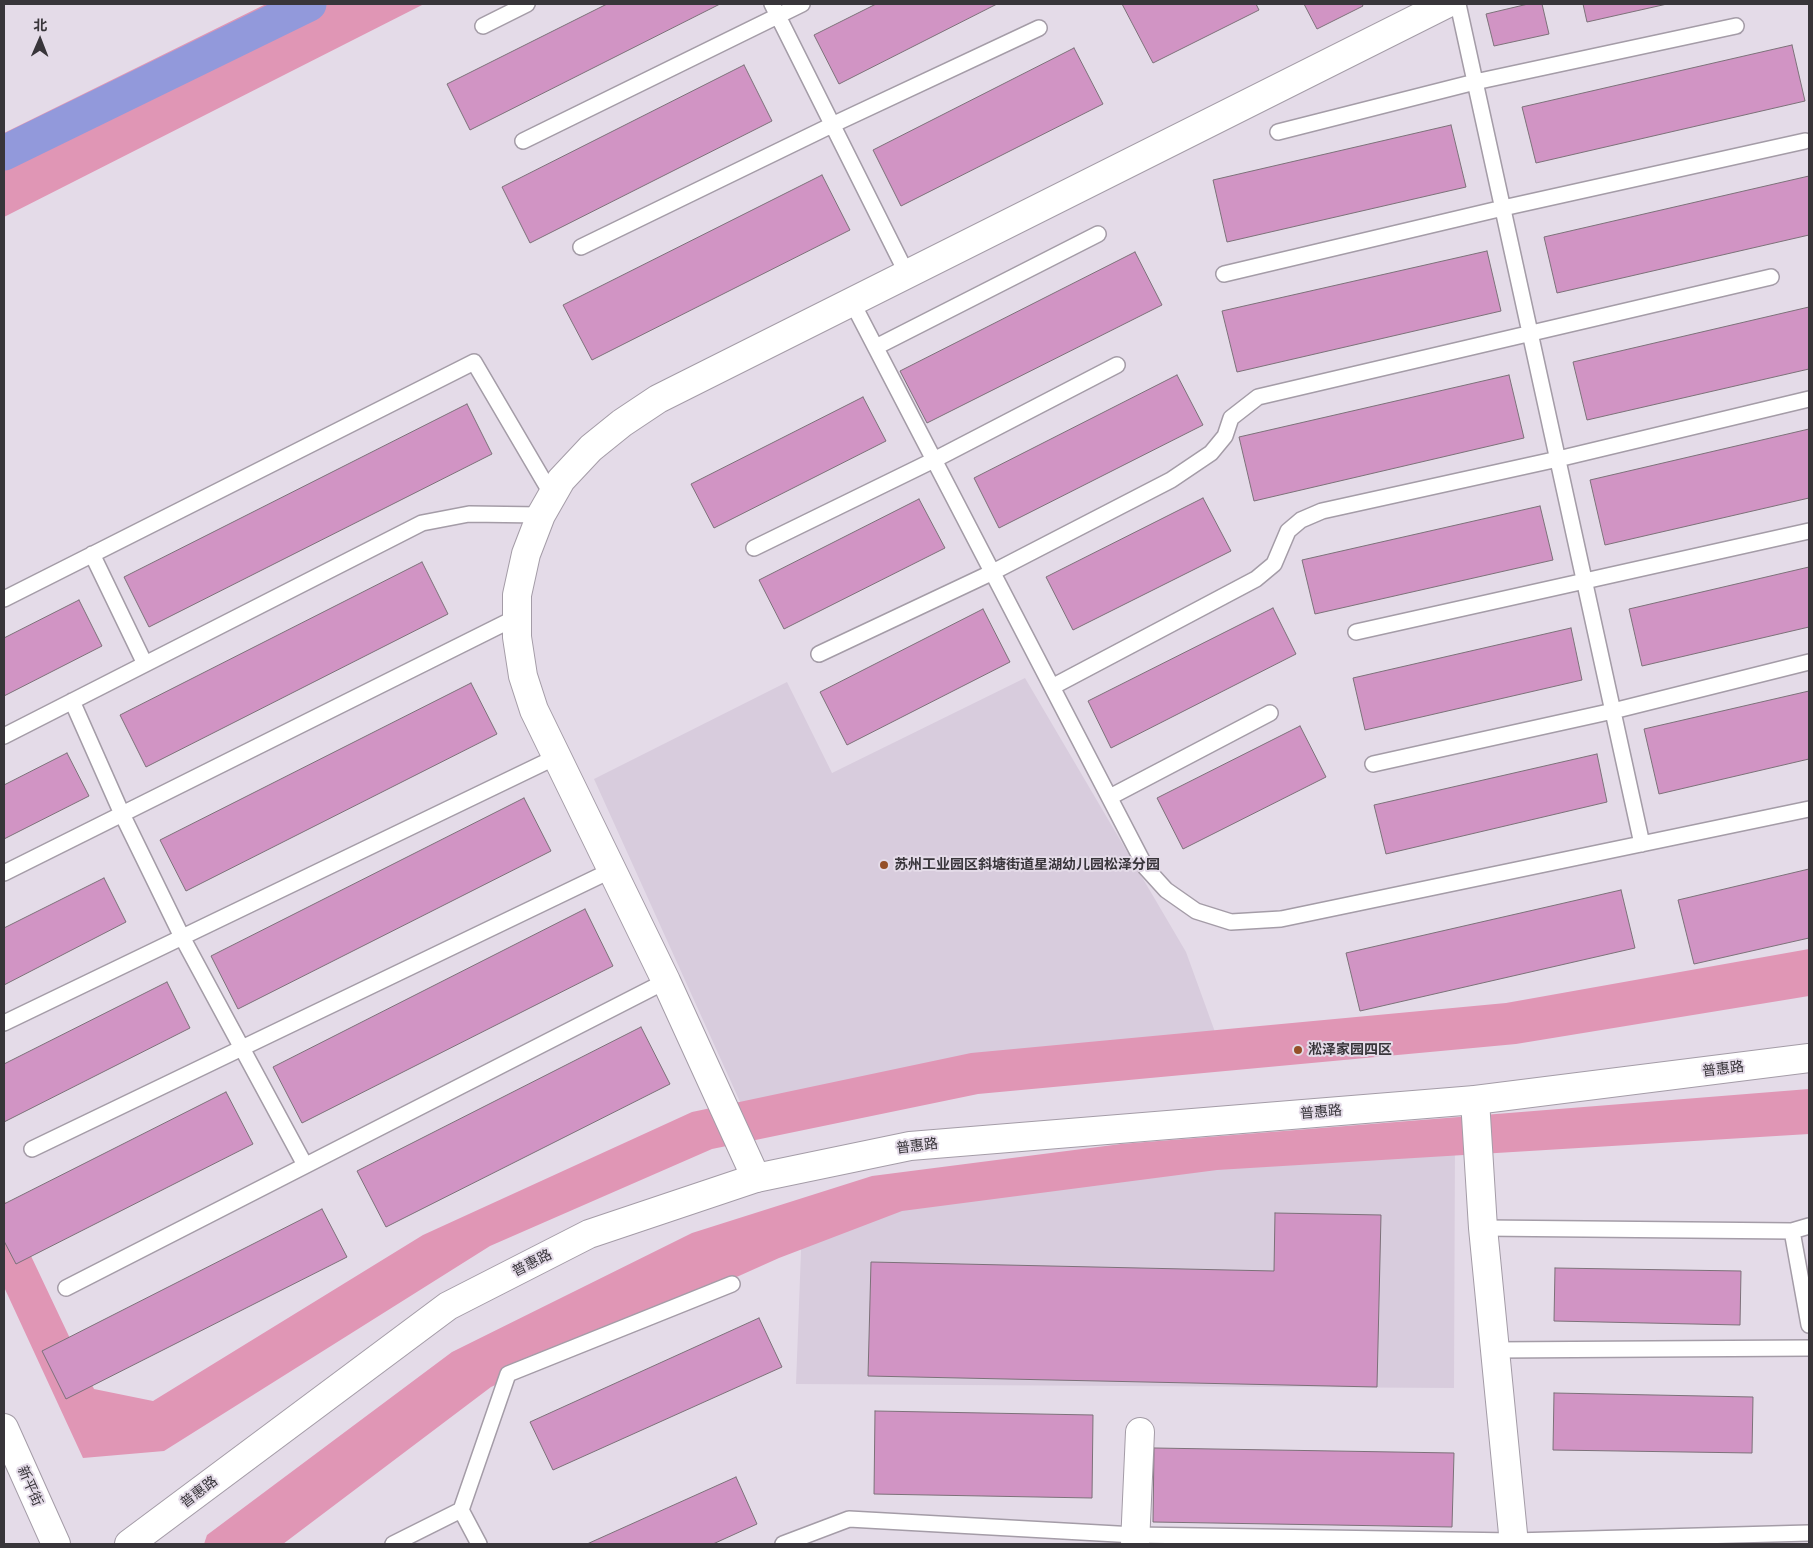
<!DOCTYPE html>
<meta charset="utf-8">
<style>
body{margin:0}
#map{position:relative;width:1813px;height:1548px;overflow:hidden;background:#e4dbe8;font-family:"Asap Condensed","Noto Sans SC",sans-serif}
canvas{display:block}
.frame{position:absolute;inset:0;border:5px solid #38353a;pointer-events:none}
.north{position:absolute;left:15px;top:15px;width:50px;height:50px;-webkit-text-stroke:4px #e4dbe8;paint-order:stroke;rotate:1deg;font-size:14px;font-weight:700;line-height:20px;text-align:center;color:#38353a}
.north::after{content:'';display:block;margin:auto;width:18px;height:22px;background:#38353a;clip-path:polygon(50% 0,100% 100%,50% 72%,0 100%)}
</style>
<div id="map">
<canvas width="1813" height="1548"></canvas>
<div class="frame"></div>
<div class="north">北</div>
</div>
<script>
const ctx = document.querySelector('canvas').getContext('2d');
ctx.lineJoin = 'round';
function fillPath(path, color) { ctx.fillStyle = color; ctx.fill(path, 'evenodd'); }
const toPath = rows => new Path2D(rows.map(r => 'M' + r).join(''));
function stroke(path, color, width, dash) { ctx.strokeStyle = color; ctx.lineWidth = width; ctx.lineCap = dash ? 'butt' : 'round'; ctx.setLineDash(dash || []); ctx.stroke(path); }
function label(font, color, halo, rows, align = 'center') {
  ctx.font = font + ' "Asap Condensed","Noto Sans SC",sans-serif'; ctx.lineWidth = 4; ctx.setLineDash([]); ctx.textBaseline = 'middle'; ctx.strokeStyle = halo; ctx.fillStyle = color; for (const [text, x, y, turn = 0] of rows) {
    ctx.save(); ctx.translate(x, y); ctx.rotate((+turn || 0) * Math.PI / 180); ctx.textAlign = isNaN(turn) ? turn : align; if (halo) ctx.strokeText(text, 0, 0); ctx.fillText(text, 0, 0); ctx.restore();
  }
}
const built = toPath([
 [1025,678,1186,952,1223,1054,746,1115,594,779,787,682,832,773],
 [1455,1140,1454,1388,796,1384,802,1225,964,1187]
]);
const forest = toPath([
 [266,4,424,4,4,217,4,133],
 [1809,949,1809,996,1516,1044,978,1094,712,1149,490,1246,164,1451,83,1458,4,1287,4,1199,94,1389,153,1401,423,1235,692,1112,971,1053,1506,1003],
 [1809,1089,1809,1134,1217,1170,902,1211,779,1258,491,1387,283,1544,204,1544,207,1535,452,1352,692,1233,872,1176,1121,1144]
]);
const canal = toPath([
 [4,153,309,4]
]);
const building = toPath([
 [607,4,720,4,470,130,447,84,607,4],
 [876,4,997,4,839,84,814,35,876,4],
 [1122,4,1256,4,1259,10,1153,63,1122,4],
 [1304,4,1362,4,1363,6,1317,29,1304,4],
 [1528,4,1542,4,1549,34,1494,46,1486,14,1528,4],
 [1583,4,1667,4,1587,22,1583,4],
 [1792,45,1805,101,1536,163,1522,107,1792,45],
 [1074,48,1103,104,901,206,873,150,1074,48],
 [744,65,772,121,530,243,502,187,744,65],
 [1451,125,1466,187,1227,242,1213,180,1451,125],
 [822,175,850,230,592,360,563,305,822,175],
 [1809,176,1809,235,1557,293,1544,237,1809,176],
 [1487,251,1501,311,1237,372,1222,311,1487,251],
 [1135,252,1162,305,927,423,900,371,1135,252],
 [1809,307,1809,369,1587,420,1573,362,1809,307],
 [1177,375,1203,425,999,528,974,478,1177,375],
 [1509,375,1524,438,1254,501,1239,437,1509,375],
 [863,397,886,441,714,528,691,484,863,397],
 [467,404,492,454,149,627,124,577,467,404],
 [1809,429,1809,498,1605,545,1590,480,1809,429],
 [1203,498,1231,551,1073,630,1046,577,1203,498],
 [919,499,945,548,784,629,759,580,919,499],
 [1540,506,1553,560,1315,614,1302,560,1540,506],
 [422,562,448,614,146,767,120,715,422,562],
 [1809,567,1809,627,1642,666,1629,609,1809,567],
 [79,600,102,646,4,696,4,638,79,600],
 [1273,608,1296,654,1111,748,1088,701,1273,608],
 [983,609,1010,662,847,745,820,692,983,609],
 [1571,628,1582,680,1365,730,1353,678,1571,628],
 [471,683,497,734,186,891,160,840,471,683],
 [1809,691,1809,759,1659,794,1644,729,1809,691],
 [1300,726,1326,777,1183,849,1157,798,1300,726],
 [67,753,89,796,4,839,4,785,67,753],
 [1597,754,1607,802,1386,854,1374,805,1597,754],
 [524,798,551,851,238,1009,211,956,524,798],
 [1809,869,1809,938,1694,964,1678,900,1809,869],
 [104,878,126,922,4,985,4,928,104,878],
 [1621,890,1635,948,1360,1011,1346,953,1621,890],
 [585,909,613,966,302,1123,273,1067,585,909],
 [167,982,190,1028,4,1122,4,1064,167,982],
 [641,1027,670,1084,386,1227,357,1171,641,1027],
 [226,1092,253,1144,16,1264,4,1241,4,1204,226,1092],
 [322,1209,347,1257,66,1399,42,1351,322,1209],
 [1275,1213,1381,1215,1377,1387,868,1376,871,1262,1274,1271,1275,1213],
 [1555,1268,1741,1271,1740,1325,1554,1321,1555,1268],
 [759,1318,782,1367,553,1470,530,1422,759,1318],
 [1554,1393,1753,1397,1752,1453,1553,1450,1554,1393],
 [875,1411,1093,1415,1092,1498,874,1494,875,1411],
 [1154,1448,1454,1453,1452,1527,1153,1522,1154,1448],
 [736,1477,757,1524,713,1544,587,1544,736,1477]
]);
const service = toPath([
 [772,4,907,274],
 [1458,4,1642,844],
 [483,26,527,4],
 [1278,132,1475,82,1736,26],
 [523,141,802,4],
 [581,247,832,125,1039,28],
 [1224,274,1503,208,1805,141],
 [852,302,1146,868,1166,890,1196,911,1231,922,1281,919,1809,809],
 [876,347,1098,234],
 [754,548,934,460,1117,365],
 [92,554,145,664],
 [4,599,474,362,552,495],
 [1356,632,1809,531],
 [819,654,993,572,1171,480,1211,453,1225,436,1231,418,1258,397,1771,277],
 [1052,687,1256,579,1274,564,1288,531,1301,520,1322,511,1558,459,1809,399],
 [72,701,122,814,182,937,305,1165],
 [4,736,422,523,469,514,541,515],
 [1373,764,1613,711,1809,662],
 [1110,797,1270,713],
 [4,873,517,617],
 [4,1023,556,757],
 [32,1149,612,870],
 [1483,1228,1792,1231,1809,1226],
 [1792,1231,1809,1325],
 [66,1288,666,981],
 [1495,1350,1809,1348],
 [393,1544,461,1510],
 [479,1544,461,1510,508,1374,732,1284],
 [783,1544,849,1519,1135,1535,1514,1541,1809,1533]
]);
const minor = toPath([
 [1475,1100,1483,1228,1514,1544],
 [756,1178,666,981,534,710,523,676,517,637,517,595,526,554,541,515,561,480,591,448,622,423,658,399,1446,4],
 [1135,1544,1140,1432]
]);
const secondary = toPath([
 [4,1428,56,1544],
 [129,1544,448,1306,589,1234,756,1178,910,1146,1475,1100,1809,1058]
]);
const markers = [
 [884,865,5,"#954f28"],
 [1298,1050,5,"#954f28"]
];
const poiNames = [
 ["苏州工业园区斜塘街道星湖幼儿园松泽分园",894,865],
 ["淞泽家园四区",1308,1050]
];
const streetNames = [
 ["普惠路",1723,1069,-7],
 ["普惠路",1321,1112,-5],
 ["普惠路",917,1146,-7],
 ["普惠路",532,1263,-27],
 ["新平街",30,1486,66],
 ["普惠路",199,1492,-37]
];
fillPath(built, '#d8ccdd');
fillPath(forest, '#e096b5');
stroke(canal, '#9299db', 35);
fillPath(building, '#d194c4');
stroke(building, '#7c7179', 1);
stroke(service, '#a49ca7', 18);
stroke(minor, '#a49ca7', 30);
stroke(secondary, '#a49ca7', 30);
stroke(service, '#fff', 15);
stroke(minor, '#fff', 28);
stroke(secondary, '#fff', 28);
for (const [x, y, r, color] of markers) { const dot = new Path2D(); dot.arc(x, y, r, 0, 2 * Math.PI); ctx.fillStyle = color; ctx.fill(dot); stroke(dot, '#e4dbe8', 2); }
label('bold 14px', '#38353a', '#e4dbe8', poiNames, 'left');
label('14px', '#38353a', '#e4dbe8', streetNames);
</script>
